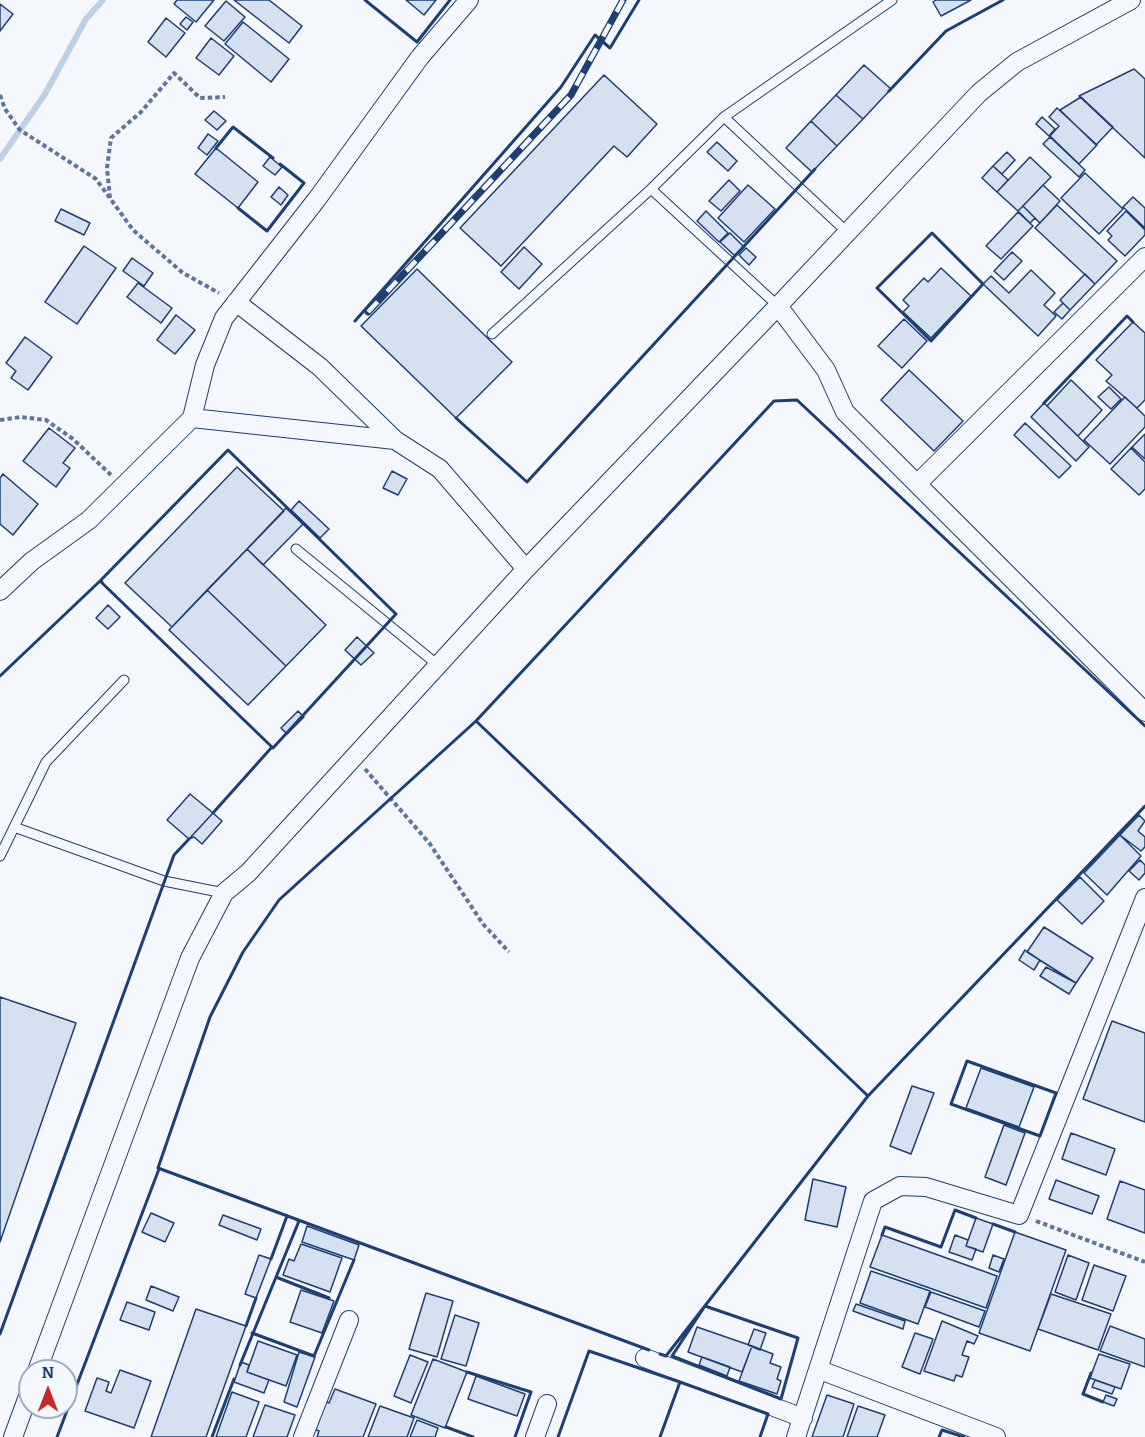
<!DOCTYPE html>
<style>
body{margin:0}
#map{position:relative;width:1145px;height:1437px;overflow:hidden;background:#f4f7fb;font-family:Bitter,serif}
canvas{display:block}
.north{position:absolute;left:18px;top:1359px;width:60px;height:60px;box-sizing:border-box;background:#f4f7fb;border:2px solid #9eadc5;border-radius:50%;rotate:0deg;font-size:16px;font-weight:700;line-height:24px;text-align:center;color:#1d3f73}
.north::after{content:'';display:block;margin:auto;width:21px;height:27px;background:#c62828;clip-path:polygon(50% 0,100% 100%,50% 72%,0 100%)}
</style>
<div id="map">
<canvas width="1145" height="1437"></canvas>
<div class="north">N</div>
</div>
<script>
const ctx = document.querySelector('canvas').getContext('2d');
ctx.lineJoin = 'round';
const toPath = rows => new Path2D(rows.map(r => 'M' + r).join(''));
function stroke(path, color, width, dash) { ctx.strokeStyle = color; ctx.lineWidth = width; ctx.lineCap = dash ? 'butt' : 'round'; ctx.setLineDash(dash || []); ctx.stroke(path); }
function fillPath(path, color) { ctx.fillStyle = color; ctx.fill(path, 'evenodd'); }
const stream = toPath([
 [0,159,45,94,86,19,103,0]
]);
const building = toPath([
 [177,0,214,0,196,22,174,4,177,0],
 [234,0,269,0,302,26,289,43,234,0],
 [406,0,436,0,424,15,406,0],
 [936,0,971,0,941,16,933,2,936,0],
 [226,1,245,17,224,41,205,26,226,1],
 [0,4,13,14,0,31,0,4],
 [186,17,193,22,187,30,180,24,186,17],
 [166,18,185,33,166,57,148,42,166,18],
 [243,22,289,59,271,82,225,44,243,22],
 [211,38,234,56,219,75,196,58,211,38],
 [864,65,891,89,863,119,836,95,864,65],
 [1134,69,1145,79,1145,158,1079,96,1134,69],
 [604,75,657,124,627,157,614,146,501,266,460,228,604,75],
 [836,95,863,119,837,146,811,121,836,95],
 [1081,97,1113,127,1096,145,1060,110,1081,97],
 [1057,108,1097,145,1079,164,1050,136,1059,126,1049,117,1057,108],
 [214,111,226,121,217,130,205,120,214,111],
 [1042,117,1055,129,1049,136,1036,124,1042,117],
 [811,121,837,146,812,172,786,148,811,121],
 [208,134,218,141,207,155,198,148,208,134],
 [1050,137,1085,170,1079,177,1043,144,1050,137],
 [717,142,737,161,728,171,707,152,717,142],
 [216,148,258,182,238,208,195,174,216,148],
 [1007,152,1015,160,1002,174,993,166,1007,152],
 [270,157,282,167,275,175,263,166,270,157],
 [1030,157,1051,177,1018,211,997,192,1030,157],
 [993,166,1008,180,997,192,982,178,993,166],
 [1085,173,1123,209,1099,234,1061,198,1085,173],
 [729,180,740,191,721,211,709,201,729,180],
 [748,185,775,209,744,242,718,218,748,185],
 [1043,185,1060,201,1040,223,1023,206,1043,185],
 [279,187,288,195,281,205,271,197,279,187],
 [1133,197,1145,208,1145,228,1123,207,1133,197],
 [1057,205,1117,261,1095,284,1035,228,1057,205],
 [1023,206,1035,218,1030,223,1018,211,1023,206],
 [61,209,90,223,84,235,55,221,61,209],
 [706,211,728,233,719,242,697,221,706,211],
 [1126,211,1145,230,1145,235,1125,256,1108,240,1112,236,1107,231,1126,211],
 [1018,212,1033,226,1001,259,986,246,1018,212],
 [730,233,744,247,735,256,720,242,730,233],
 [84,246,116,268,77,324,45,302,84,246],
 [524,247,542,264,519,289,501,272,524,247],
 [746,248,756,257,749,265,739,255,746,248],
 [1012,252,1022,261,1004,280,994,271,1012,252],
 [132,258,153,273,144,286,123,271,132,258],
 [941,268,971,296,931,338,903,312,909,306,903,300,924,278,928,282,941,268],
 [417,269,512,362,456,418,361,326,417,269],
 [1031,270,1055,293,1044,305,1056,316,1038,336,983,284,991,276,1009,293,1031,270],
 [1085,274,1095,284,1070,310,1060,300,1085,274],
 [138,283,172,308,161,323,127,297,138,283],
 [1063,303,1070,310,1062,319,1054,312,1063,303],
 [176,315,195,330,175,354,157,340,176,315],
 [904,319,927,341,902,368,878,346,904,319],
 [1133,322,1145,333,1145,400,1137,408,1106,381,1112,375,1096,360,1133,322],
 [25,337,52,357,28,390,11,378,16,371,6,363,25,337],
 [909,370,963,421,934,451,881,400,909,370],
 [1071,380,1102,410,1078,436,1047,406,1071,380],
 [1109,387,1121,399,1111,409,1098,397,1109,387],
 [1125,397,1145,416,1145,427,1110,464,1084,440,1125,397],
 [1044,403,1089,447,1076,461,1031,417,1044,403],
 [1025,423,1071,466,1059,478,1014,435,1025,423],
 [49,428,75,448,63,463,70,468,56,487,23,461,49,428],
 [1145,434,1145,459,1132,447,1145,434],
 [1131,448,1145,462,1145,489,1139,495,1111,469,1131,448],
 [237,467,284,511,172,627,125,583,237,467],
 [392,471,407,479,398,495,383,488,392,471],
 [3,474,38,504,13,535,0,524,0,478,3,474],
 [299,501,329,529,320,538,291,510,299,501],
 [286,508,303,524,263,565,247,549,286,508],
 [247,549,326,625,286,666,207,590,247,549],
 [207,590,286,666,248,705,169,630,207,590],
 [108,605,120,617,108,629,96,618,108,605],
 [357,637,374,653,361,665,345,650,357,637],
 [298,711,304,717,287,734,281,728,298,711],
 [190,794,213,813,189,839,167,820,190,794],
 [213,813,222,821,202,844,194,837,189,839,213,813],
 [1139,815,1145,821,1138,831,1145,837,1145,847,1141,851,1120,835,1139,815],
 [1120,835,1141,856,1107,895,1084,873,1120,835],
 [1140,860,1145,865,1145,873,1139,880,1129,871,1140,860],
 [1080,877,1104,901,1082,924,1057,900,1080,877],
 [1044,927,1093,958,1076,983,1027,952,1044,927],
 [1025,950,1040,960,1034,970,1019,960,1025,950],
 [1046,967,1076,983,1069,994,1040,976,1046,967],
 [0,997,76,1023,0,1242,0,997],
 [1112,1021,1145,1033,1145,1122,1083,1099,1112,1021],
 [981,1068,1034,1087,1019,1127,966,1108,981,1068],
 [912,1086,934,1093,911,1154,890,1146,912,1086],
 [1004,1125,1025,1133,1006,1185,985,1177,1004,1125],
 [1071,1133,1115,1149,1106,1175,1062,1159,1071,1133],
 [813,1179,846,1187,837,1227,805,1220,813,1179],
 [1056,1180,1099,1196,1092,1214,1049,1199,1056,1180],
 [1120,1181,1145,1190,1145,1233,1107,1219,1120,1181],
 [151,1213,174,1223,165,1242,142,1232,151,1213],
 [223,1215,261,1229,257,1240,219,1225,223,1215],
 [976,1218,993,1224,983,1252,966,1246,976,1218],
 [307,1226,359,1245,354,1260,302,1242,307,1226],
 [1015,1232,1066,1250,1030,1351,979,1333,1015,1232],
 [882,1235,997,1276,986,1308,870,1267,882,1235],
 [955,1235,968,1240,966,1246,976,1249,972,1260,949,1252,955,1235],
 [301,1244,342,1258,330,1292,283,1275,289,1259,294,1261,301,1244],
 [259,1255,271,1259,256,1298,245,1294,259,1255],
 [993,1255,1004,1259,999,1272,989,1268,993,1255],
 [1068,1255,1089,1263,1076,1300,1055,1292,1068,1255],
 [1094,1265,1126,1276,1113,1311,1082,1300,1094,1265],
 [871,1271,930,1291,918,1324,860,1303,871,1271],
 [151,1286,179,1297,173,1311,146,1300,151,1286],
 [301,1290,334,1301,322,1333,290,1322,301,1290],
 [931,1292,985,1311,979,1327,925,1307,931,1292],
 [426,1293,453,1301,437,1357,409,1349,426,1293],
 [1051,1294,1111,1314,1098,1350,1038,1329,1051,1294],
 [127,1302,155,1312,149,1330,120,1320,127,1302],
 [856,1304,905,1321,903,1329,853,1311,856,1304],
 [196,1309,246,1326,206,1437,151,1437,196,1309],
 [455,1315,479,1323,466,1366,441,1359,455,1315],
 [942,1321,978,1336,974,1344,967,1341,962,1355,969,1357,962,1377,956,1375,954,1381,924,1371,942,1321],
 [1110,1326,1145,1339,1145,1367,1100,1351,1110,1326],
 [697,1327,752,1346,742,1372,688,1352,697,1327],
 [754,1329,766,1333,760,1350,748,1345,754,1329],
 [915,1333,933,1339,920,1374,902,1367,915,1333],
 [258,1341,297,1355,286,1386,247,1372,258,1341],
 [752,1346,773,1354,770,1363,781,1367,777,1379,781,1381,777,1394,739,1381,752,1346],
 [299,1352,315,1357,297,1407,284,1402,299,1352],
 [1099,1354,1130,1364,1121,1389,1090,1378,1099,1354],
 [410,1355,428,1362,411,1403,394,1396,410,1355],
 [702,1357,730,1367,727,1376,699,1365,702,1357],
 [433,1359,467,1372,445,1428,411,1415,433,1359],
 [241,1362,249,1365,247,1372,269,1380,264,1393,234,1382,241,1362],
 [120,1370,151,1381,134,1428,85,1411,97,1378,109,1382,106,1391,111,1393,120,1370],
 [476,1376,525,1394,517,1416,468,1399,476,1376],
 [1095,1380,1115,1387,1112,1394,1092,1387,1095,1380],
 [335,1389,376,1404,363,1437,317,1437,319,1431,312,1428,322,1400,329,1403,335,1389],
 [232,1392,259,1402,246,1437,216,1437,232,1392],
 [827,1395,854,1404,843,1437,812,1437,827,1395],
 [1106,1395,1117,1399,1114,1406,1103,1402,1106,1395],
 [265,1405,295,1415,287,1437,253,1437,265,1405],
 [380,1406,414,1418,407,1437,368,1437,380,1406],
 [858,1406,885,1415,877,1437,847,1437,858,1406],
 [417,1420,438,1428,435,1437,410,1437,417,1420]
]);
const path = toPath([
 [0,95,5,109,20,130,96,179,133,230,183,273,219,293],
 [110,198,107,168,111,138,141,112,174,73,200,98,225,97],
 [0,420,21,417,46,420,73,439,111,475],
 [365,769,430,844,483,924,509,952],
 [1036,1221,1145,1262]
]);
const lane = toPath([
 [724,117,848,233],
 [651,189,778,306],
 [492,334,651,189,724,117,892,0],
 [296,549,439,666],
 [14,827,164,881,224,893],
 [0,856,46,762,124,680]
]);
const street = toPath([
 [236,302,320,367,395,440,440,469,526,569],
 [778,306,826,370,845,412,1145,712],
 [192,418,395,440],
 [917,484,1145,257],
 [0,591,32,561,89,520,192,418,205,365,224,318,317,199,420,57,469,0],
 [645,1358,803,1418],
 [820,1370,996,1437],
 [37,1371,190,958,224,893,248,873,526,569,778,306,979,93,1017,62,1131,0],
 [13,1437,30,1391],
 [303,1437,349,1320],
 [535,1437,547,1404],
 [796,1437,873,1201,900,1186,926,1187,1019,1215,1145,898]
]);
const rail = toPath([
 [368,312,571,95,623,0]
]);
const wall = toPath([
 [365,0,417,42,450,0],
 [889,91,946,31,1003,0],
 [216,148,233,127,273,158],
 [238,208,267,231,304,183,280,164],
 [932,233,983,284,931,341,877,288,932,233],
 [355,321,561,87,595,35,610,48,639,0],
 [1044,403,1127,316,1133,322],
 [456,418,527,482,815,169],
 [228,450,396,614,273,748,100,581,228,450],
 [0,676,100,581,102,582],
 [476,721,774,401,797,400,1145,726],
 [213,813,272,747],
 [967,1061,1056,1093,1040,1136,951,1104,967,1061],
 [993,1224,1015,1232],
 [882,1235,885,1227,941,1247,955,1210,976,1218],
 [271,1259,287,1216],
 [276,1277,329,1298],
 [705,1306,798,1338,781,1399,672,1356,705,1306],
 [246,1326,256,1298],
 [252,1333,314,1356,354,1260],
 [0,1334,174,855,189,839],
 [649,1350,158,1168,210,1017,243,952,279,900,476,721,868,1096],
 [660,1354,666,1356,868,1096,1145,806],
 [240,1365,299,1221,297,1220],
 [467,1372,531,1392,515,1437],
 [1091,1373,1083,1394,1103,1402],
 [680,1382,768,1414,760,1437],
 [446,1427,473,1437],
 [57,1437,159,1169],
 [212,1437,234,1379],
 [558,1437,589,1351,680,1382,660,1437],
 [939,1437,942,1430,964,1437]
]);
stroke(stream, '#bed0e5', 6);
fillPath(building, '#d5e0f0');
stroke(building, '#1d3f73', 1.5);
stroke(lane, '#1d3f73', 11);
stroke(street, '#1d3f73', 20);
stroke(path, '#5e769c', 4, [4.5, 3]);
stroke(lane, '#f4f7fb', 9);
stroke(street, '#f4f7fb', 18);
stroke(rail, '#1d3f73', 7);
stroke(rail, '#f4f7fb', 4.5, [14]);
stroke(wall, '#1d3f73', 3);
</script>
